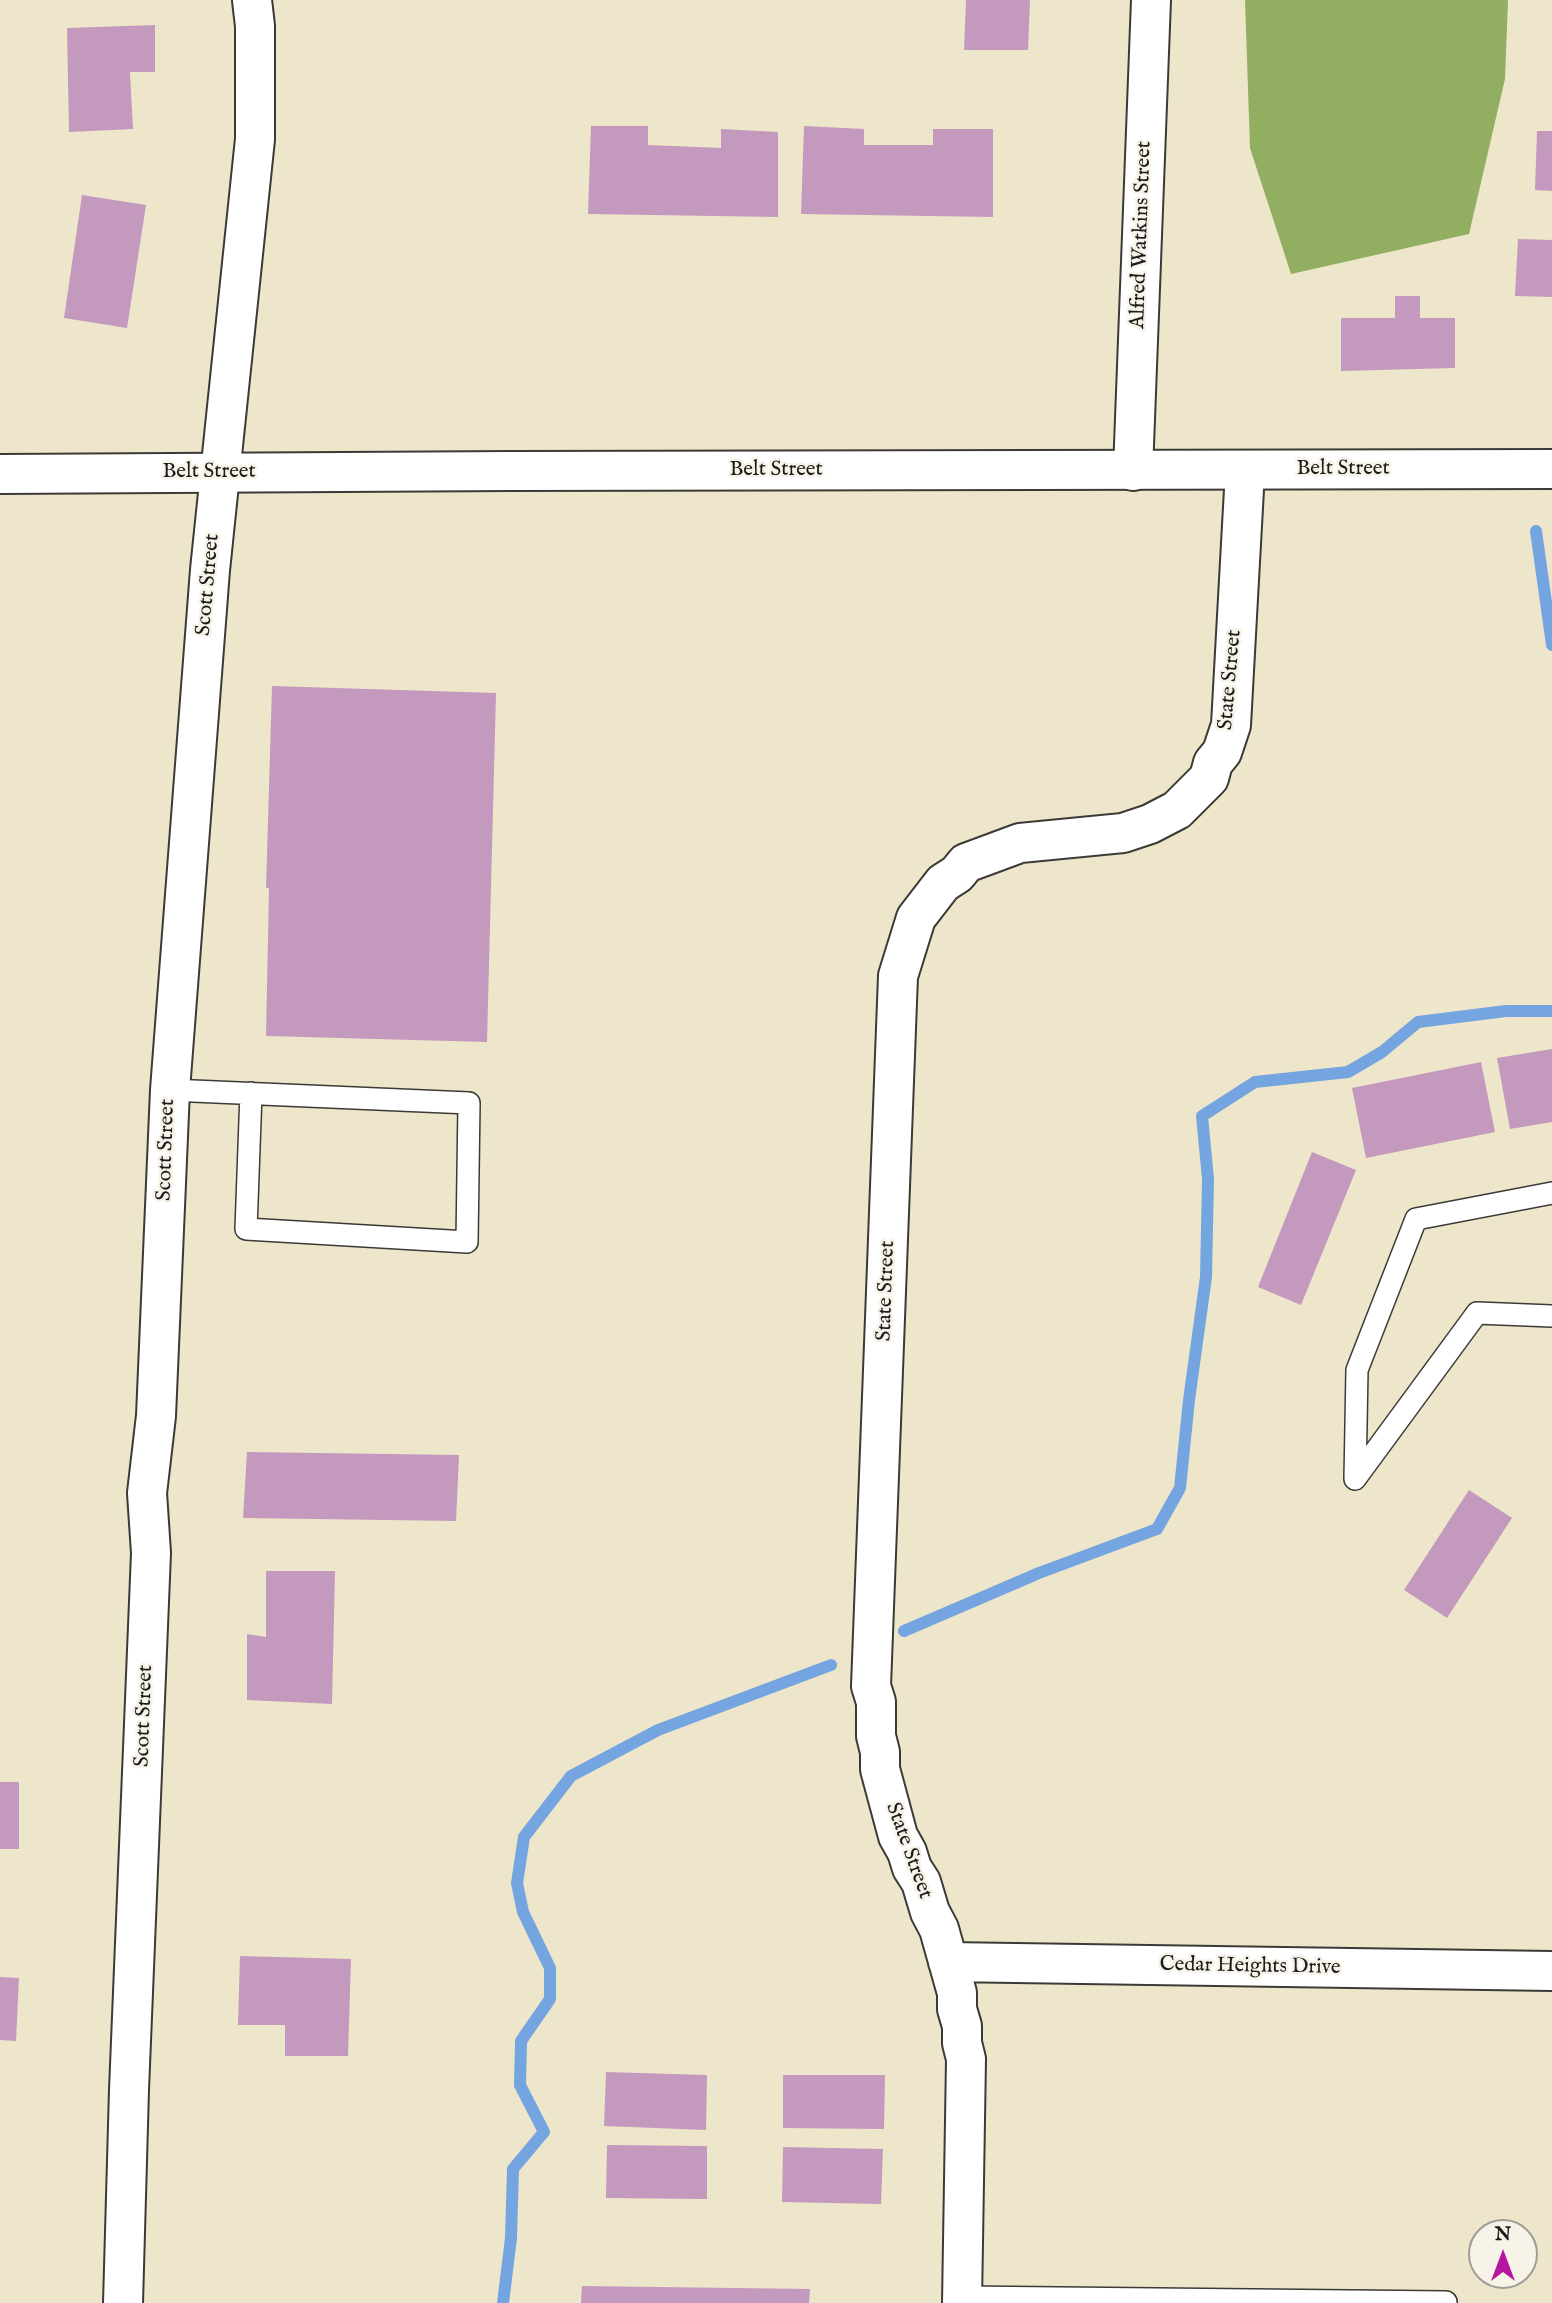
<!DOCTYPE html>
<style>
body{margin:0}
#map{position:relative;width:1552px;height:2303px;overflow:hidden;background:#eee6ca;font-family:"IM FELL English",serif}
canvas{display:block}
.north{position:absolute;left:1468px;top:2219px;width:70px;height:70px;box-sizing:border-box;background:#f7f3e8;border:2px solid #9f9d96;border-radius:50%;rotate:0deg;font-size:19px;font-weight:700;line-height:28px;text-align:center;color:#1c1c1c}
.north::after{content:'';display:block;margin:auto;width:24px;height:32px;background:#b5179e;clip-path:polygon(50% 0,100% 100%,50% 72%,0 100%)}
</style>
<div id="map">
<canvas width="1552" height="2303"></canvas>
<div class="north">N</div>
</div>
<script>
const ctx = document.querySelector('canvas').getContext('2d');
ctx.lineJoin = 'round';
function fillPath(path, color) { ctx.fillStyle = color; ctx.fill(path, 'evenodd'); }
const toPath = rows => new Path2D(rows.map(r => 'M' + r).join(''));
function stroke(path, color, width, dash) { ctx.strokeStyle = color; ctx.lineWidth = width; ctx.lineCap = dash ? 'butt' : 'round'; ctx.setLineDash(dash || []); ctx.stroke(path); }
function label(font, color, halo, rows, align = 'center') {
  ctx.font = font + ' "IM FELL English",serif'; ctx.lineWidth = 5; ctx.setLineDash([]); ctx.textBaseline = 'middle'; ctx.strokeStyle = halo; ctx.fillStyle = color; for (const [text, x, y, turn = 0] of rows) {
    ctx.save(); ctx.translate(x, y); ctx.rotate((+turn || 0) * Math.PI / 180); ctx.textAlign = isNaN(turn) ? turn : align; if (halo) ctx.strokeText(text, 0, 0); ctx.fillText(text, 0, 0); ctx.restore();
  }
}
const forest = toPath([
 [1245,0,1508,0,1505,79,1469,234,1291,274,1250,148]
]);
const stream = toPath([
 [1536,531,1552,645],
 [904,1631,1039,1573,1157,1529,1180,1488,1189,1400,1206,1277,1208,1179,1202,1116,1255,1082,1348,1072,1382,1052,1418,1022,1506,1011,1552,1011],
 [503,2303,511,2238,513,2169,544,2132,520,2085,521,2041,550,1999,550,1968,523,1912,517,1883,524,1837,571,1776,658,1730,831,1665]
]);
const building = toPath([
 [966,0,1030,0,1028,50,964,50],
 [155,25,155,72,130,72,133,129,69,132,67,28],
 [591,126,648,126,648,145,721,148,721,129,778,132,778,217,588,214],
 [804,126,864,129,864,145,933,145,933,129,993,129,993,217,801,214],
 [1537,131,1552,131,1552,191,1535,190],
 [82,195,146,205,127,328,64,318],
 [1518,239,1552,240,1552,297,1515,296],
 [1395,296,1420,296,1420,318,1455,318,1455,368,1341,371,1341,318,1395,318],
 [272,686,496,693,487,1042,266,1036,269,888,266,888],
 [1552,1049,1552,1122,1510,1129,1497,1058],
 [1481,1062,1495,1132,1366,1158,1352,1088],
 [1312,1152,1356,1170,1301,1305,1258,1287],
 [247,1452,459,1455,456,1521,243,1518],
 [1469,1490,1512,1518,1447,1618,1404,1590],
 [266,1571,335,1571,332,1704,247,1700,247,1634,266,1637],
 [0,1782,19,1782,19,1849,0,1849],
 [240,1956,351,1959,348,2056,285,2056,285,2025,238,2025],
 [0,1977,19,1978,16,2041,0,2040],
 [606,2072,707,2075,706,2130,604,2126],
 [783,2075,885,2075,884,2129,783,2128],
 [607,2145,707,2146,707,2199,606,2198],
 [783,2147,883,2149,881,2204,782,2202],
 [582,2286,810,2289,809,2303,581,2303]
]);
const service = toPath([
 [170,1090,469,1103,467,1242,246,1229,251,1093],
 [1552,1193,1416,1219,1357,1370,1355,1479,1477,1313,1552,1316],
 [962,2297,1446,2302]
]);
const minor = toPath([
 [1133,471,1151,0],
 [948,1962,1552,1971],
 [123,2303,129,2090,151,1553,147,1493,156,1416,170,1090,210,570,255,139,255,26,252,0],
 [962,2303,966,2059,962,2043,962,2026,957,2009,957,1993,939,1929,930,1912,921,1882,912,1868,907,1852,898,1836,880,1769,880,1752,876,1736,876,1702,871,1686,898,976,916,918,943,883,957,874,966,863,1020,843,1123,833,1150,824,1177,810,1209,778,1213,763,1222,752,1231,725,1245,471]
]);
const tertiary = toPath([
 [0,474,512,471,1552,469]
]);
const streetNames = [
 ["Alfred Watkins Street",1142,235,-88],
 ["Belt Street",1343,470],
 ["Belt Street",776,471],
 ["Belt Street",209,473],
 ["Scott Street",209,585,-85],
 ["State Street",1231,680,-85],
 ["Scott Street",167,1150,-88],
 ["State Street",887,1291,-88],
 ["Scott Street",145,1716,-88],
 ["State Street",908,1851,70],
 ["Cedar Heights Drive",1250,1967,1]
];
fillPath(forest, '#92ae61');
stroke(stream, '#75a5e0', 12);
fillPath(building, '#c399be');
stroke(service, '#3c3a36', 24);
stroke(minor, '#3c3a36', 42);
stroke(tertiary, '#3c3a36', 42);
stroke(service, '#fff', 21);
stroke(minor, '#fff', 38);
stroke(tertiary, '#fff', 38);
label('21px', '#1c1c1c', '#f7f3e8', streetNames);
</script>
